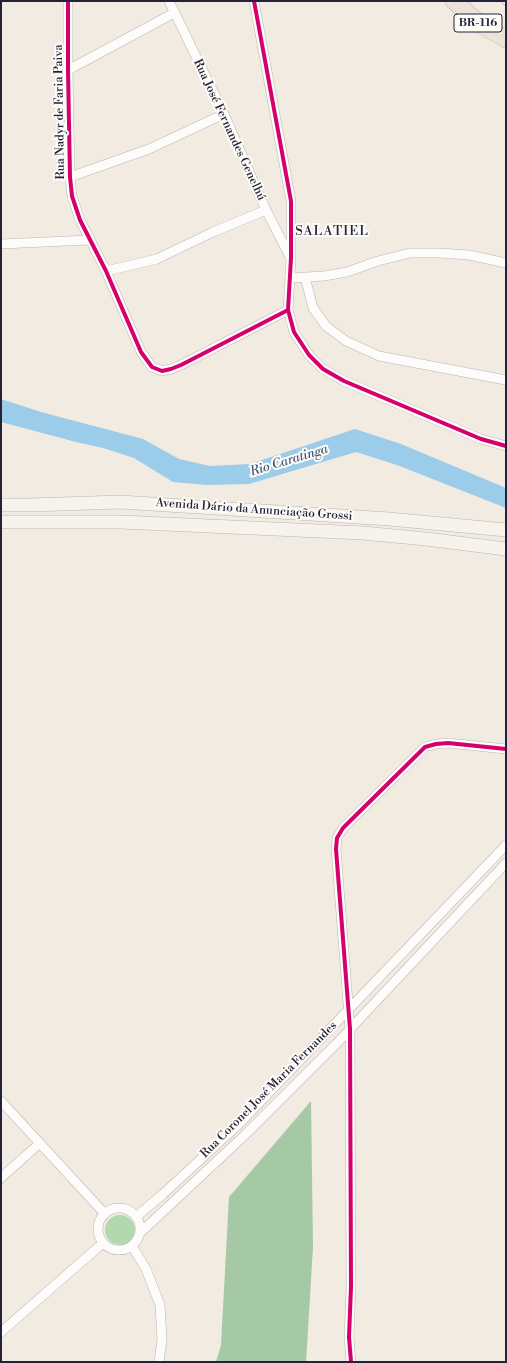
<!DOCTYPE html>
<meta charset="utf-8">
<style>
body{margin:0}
#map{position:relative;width:507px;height:1363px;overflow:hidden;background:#f2ebe1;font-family:"Libre Bodoni",serif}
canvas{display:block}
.frame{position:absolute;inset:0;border:2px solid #22223b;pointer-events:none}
</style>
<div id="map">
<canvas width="507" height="1363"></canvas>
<div class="frame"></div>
</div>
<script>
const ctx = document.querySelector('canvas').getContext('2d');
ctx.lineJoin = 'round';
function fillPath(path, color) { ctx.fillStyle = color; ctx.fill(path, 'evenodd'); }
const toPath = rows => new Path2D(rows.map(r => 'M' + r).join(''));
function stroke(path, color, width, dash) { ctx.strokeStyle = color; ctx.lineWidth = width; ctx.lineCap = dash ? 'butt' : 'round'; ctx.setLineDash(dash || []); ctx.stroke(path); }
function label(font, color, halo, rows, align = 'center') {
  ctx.font = font + ' "Libre Bodoni",serif'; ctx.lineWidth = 4; ctx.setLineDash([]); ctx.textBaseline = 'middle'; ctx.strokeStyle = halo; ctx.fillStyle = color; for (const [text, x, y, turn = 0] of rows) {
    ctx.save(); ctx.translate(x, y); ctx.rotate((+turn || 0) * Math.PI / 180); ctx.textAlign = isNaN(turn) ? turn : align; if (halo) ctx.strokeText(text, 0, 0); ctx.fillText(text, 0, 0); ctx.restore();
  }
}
const green = toPath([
 '105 1230a15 15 0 1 1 30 0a15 15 0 1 1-30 0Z'
]);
const forest = toPath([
 [311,1101,313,1247,306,1362,216,1362,221,1345,229,1197]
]);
const water = toPath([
 [1,399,41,412,143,439,179,459,210,466,250,464,355,429,401,444,506,488,506,508,397,465,356,452,249,484,206,485,173,482,134,458,103,448,76,442,1,422]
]);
const lane = toPath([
 [504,1,506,3]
]);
const street = toPath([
 [68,1,68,70,70,177,72,196,80,220,106,271,141,352,152,367,162,371,171,369,181,365,288,310],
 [169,1,224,114,266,210,290,257],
 [254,1,291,201,291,258,288,310,294,332,309,355,323,369,344,381,481,439,506,446],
 [68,70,174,13],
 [70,177,149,149,224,114],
 [1,244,89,240],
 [106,271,157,259,213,232,266,210],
 [305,277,313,308,326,326,346,341,379,356,506,380],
 [290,278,324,276,347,272,378,261,410,253,439,253,469,255,506,263],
 [1,1101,105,1214],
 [1,1178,40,1143],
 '98 1229a21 21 0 1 1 42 0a21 21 0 1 1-42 0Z',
 [136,1217,163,1194,240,1123,506,845],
 [140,1233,247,1133,336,1044,506,863],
 [132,1246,146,1269,160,1305,162,1340,159,1362],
 [1,1332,103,1243],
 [351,1362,349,1337,351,1287,350,1029,336,849,337,838,343,828,425,747,436,744,448,743,506,749]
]);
const secondary = toPath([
 [1,505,31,505,120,502,389,519,506,530],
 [1,522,121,522,363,533,426,539,506,549]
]);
const highway = toPath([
 [454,1,481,25,506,39]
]);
const cycleway = toPath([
 [68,1,68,70,70,177,72,196,80,220,106,271,141,352,152,367,162,371,171,369,181,365,288,310],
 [254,1,291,201,291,258,288,310,294,332,309,355,323,369,344,381,481,439,506,446],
 [351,1362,349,1337,351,1287,350,1029,336,849,337,838,343,828,425,747,436,744,448,743,506,749]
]);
const shields = [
 [478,23,48]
];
const shieldNames = [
 ["BR-116",478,23]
];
const streetNames = [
 ["Rua Nadyr de Faria Paiva",60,112,-91],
 ["Rua José Fernandes Genelhú",229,130,65],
 ["Avenida Dário da Anunciação Grossi",254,510,4],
 ["Rua Coronel José Maria Fernandes",269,1090,-45]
];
const neighbourhoodNames = [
 ["SALATIEL",332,232]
];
const waterNames = [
 ["Rio Caratinga",289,461,-17]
];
fillPath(green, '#b2d8af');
fillPath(forest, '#a5c9a4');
fillPath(water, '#9bccea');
stroke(lane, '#b9b5b1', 6);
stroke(street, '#b9b5b1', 10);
stroke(secondary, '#b9b5b1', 14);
stroke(highway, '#b9b5b1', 18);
stroke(lane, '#fdfcfa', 4.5);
stroke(street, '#fdfcfa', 9);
stroke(secondary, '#f6f3ed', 13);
stroke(highway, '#ece3d8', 17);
stroke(cycleway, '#d6006c', 4);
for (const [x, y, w] of shields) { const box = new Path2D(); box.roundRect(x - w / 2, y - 9, w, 18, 3); ctx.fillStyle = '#fdfcf7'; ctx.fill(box); stroke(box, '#22223b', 1); }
label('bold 11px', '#22223b', null, shieldNames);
label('12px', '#22223b', '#fdfcf7', streetNames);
ctx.letterSpacing = '1px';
label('13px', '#22223b', '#fdfcf7', neighbourhoodNames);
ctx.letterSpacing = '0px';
label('italic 13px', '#3f597a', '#fdfcf7', waterNames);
</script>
